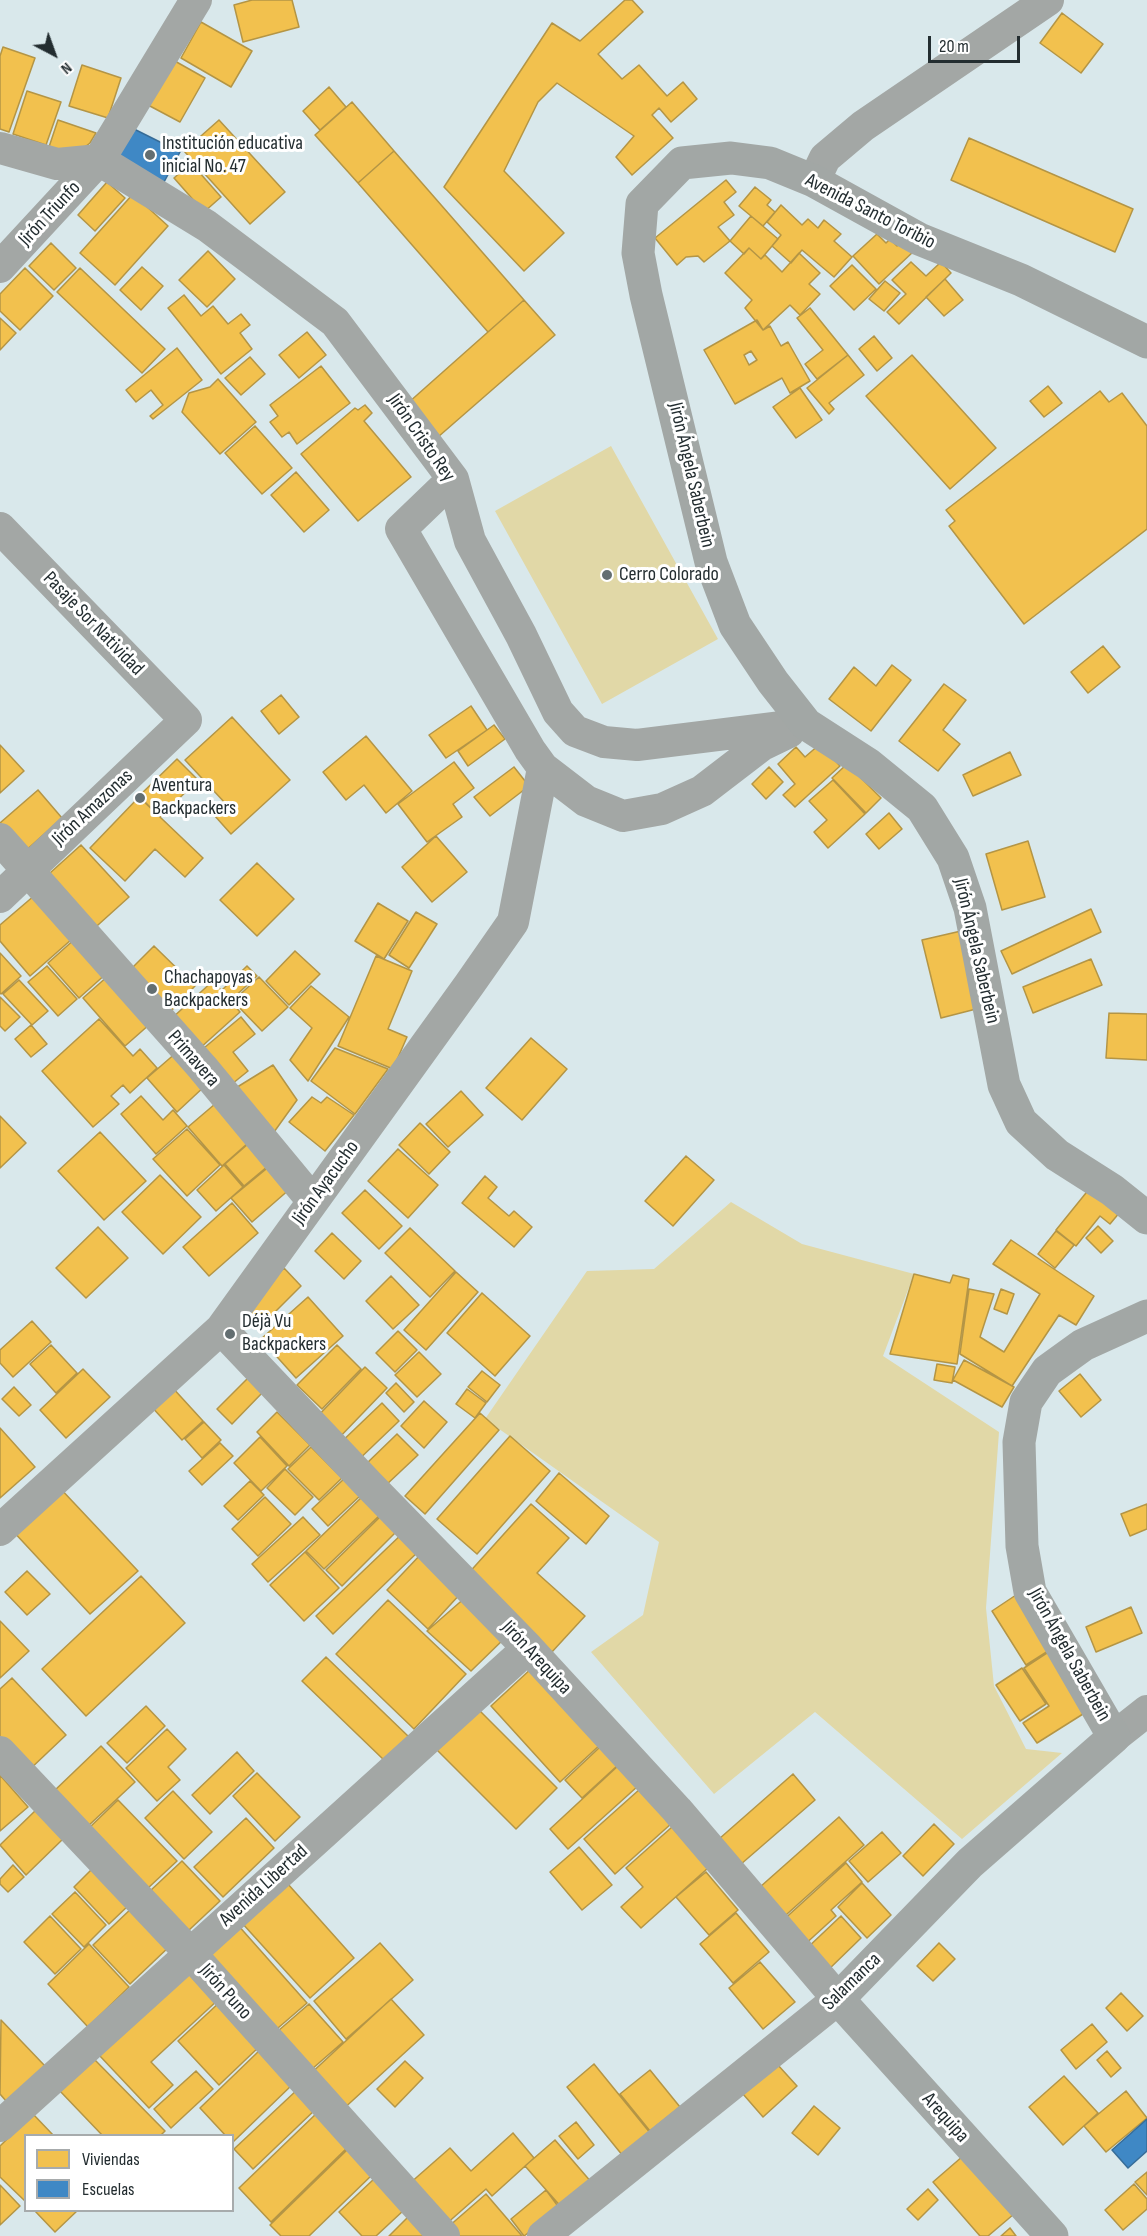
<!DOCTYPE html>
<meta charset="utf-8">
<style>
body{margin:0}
#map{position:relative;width:1147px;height:2236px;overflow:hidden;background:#d9e8eb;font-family:"Sofia Sans Condensed",sans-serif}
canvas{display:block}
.legend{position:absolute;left:24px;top:2134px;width:210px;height:78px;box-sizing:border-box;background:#fff;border:2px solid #a7abac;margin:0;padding:8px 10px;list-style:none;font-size:18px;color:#232d30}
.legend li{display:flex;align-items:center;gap:12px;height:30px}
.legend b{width:30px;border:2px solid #a7abac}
.north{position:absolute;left:24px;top:24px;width:60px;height:60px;-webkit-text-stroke:4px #fff;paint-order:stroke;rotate:139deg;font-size:16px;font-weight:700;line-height:24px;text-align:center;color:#232d30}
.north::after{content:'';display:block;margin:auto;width:21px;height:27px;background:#232d30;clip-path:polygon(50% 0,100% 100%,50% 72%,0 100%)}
.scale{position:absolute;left:928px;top:36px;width:92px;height:27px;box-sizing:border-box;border:3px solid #232d30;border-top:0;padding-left:8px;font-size:18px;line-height:21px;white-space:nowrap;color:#232d30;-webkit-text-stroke:4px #fff;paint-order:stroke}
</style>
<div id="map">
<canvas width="1147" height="2236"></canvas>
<ul class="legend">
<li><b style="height:16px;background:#f2c14e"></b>Viviendas</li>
<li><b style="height:16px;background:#3f88c5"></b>Escuelas</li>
</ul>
<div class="north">N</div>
<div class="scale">20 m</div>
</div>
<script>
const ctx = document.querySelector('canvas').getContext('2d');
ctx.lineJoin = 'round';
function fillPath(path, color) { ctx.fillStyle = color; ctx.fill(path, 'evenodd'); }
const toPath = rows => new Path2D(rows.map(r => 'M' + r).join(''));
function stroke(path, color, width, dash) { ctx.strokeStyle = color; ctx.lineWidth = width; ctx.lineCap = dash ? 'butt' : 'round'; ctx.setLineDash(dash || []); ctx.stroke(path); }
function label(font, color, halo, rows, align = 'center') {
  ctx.font = font + ' "Sofia Sans Condensed",sans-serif'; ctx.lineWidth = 6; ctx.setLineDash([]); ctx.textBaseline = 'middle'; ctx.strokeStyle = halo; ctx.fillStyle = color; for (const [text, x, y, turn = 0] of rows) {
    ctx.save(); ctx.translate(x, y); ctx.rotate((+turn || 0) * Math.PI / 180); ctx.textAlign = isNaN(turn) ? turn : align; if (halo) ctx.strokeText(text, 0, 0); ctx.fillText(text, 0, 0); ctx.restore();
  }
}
const green = toPath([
 [611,446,718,639,602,704,495,511],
 [731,1202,802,1244,914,1274,883,1356,999,1432,986,1608,994,1686,1026,1749,1062,1753,962,1839,815,1712,714,1794,591,1652,643,1615,659,1542,485,1419,587,1271,654,1269]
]);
const homes = toPath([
 [252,0,292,0,299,27,243,42,234,5,252,0],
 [625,0,632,0,643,12,598,54,622,79,639,65,667,96,683,82,697,99,671,122,659,108,652,115,673,138,632,175,616,157,634,136,557,83,538,102,504,171,564,233,524,271,444,187,552,23,580,41,625,0],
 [1062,13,1103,44,1081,73,1040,43,1062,13],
 [201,22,252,51,231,87,181,58,201,22],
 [3,47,35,58,9,132,0,129,0,56,3,47],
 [173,60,205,78,180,122,148,105,173,60],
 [82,65,121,78,108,118,69,106,82,65],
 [329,87,346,107,320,130,303,111,329,87],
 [27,91,61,102,46,145,13,134,27,91],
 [352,102,394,151,358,183,315,135,352,102],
 [58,120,96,133,90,143,81,150,68,152,49,147,58,120],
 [219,120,285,192,250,224,184,151,219,120],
 [969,138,1133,209,1115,252,951,180,969,138],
 [394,151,524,300,488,332,358,183,394,151],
 [191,163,221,197,204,212,174,178,191,163],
 [726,180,736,192,724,202,734,215,718,227,730,241,704,262,698,256,686,257,677,265,655,238,726,180],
 [107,182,125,198,95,231,78,215,107,182],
 [755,187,771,200,767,205,775,212,763,226,739,206,755,187],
 [133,194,168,226,115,285,80,253,133,194],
 [781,205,802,225,808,219,818,228,824,220,841,234,834,241,852,257,834,277,802,250,791,263,772,246,781,235,767,222,781,205],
 [751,216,778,239,761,259,749,248,744,254,730,241,751,216],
 [877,234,886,243,890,239,897,246,904,240,914,251,879,284,853,256,877,234],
 [51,243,76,268,54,290,29,266,51,243],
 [749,248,761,259,765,255,782,272,799,253,820,273,809,284,820,294,800,315,790,305,763,330,745,308,752,300,725,273,749,248],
 [208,251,235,279,207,307,179,280,208,251],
 [911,262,926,276,941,262,951,273,899,324,887,312,906,294,892,280,911,262],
 [852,265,876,289,854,310,830,286,852,265],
 [142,267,163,286,141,310,120,290,142,267],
 [25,268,53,296,20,330,0,311,0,294,25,268],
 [80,268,165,349,142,373,57,292,80,268],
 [945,279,963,300,944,316,926,297,945,279],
 [885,281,900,293,884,311,869,299,885,281],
 [184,295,201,316,213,306,228,324,241,314,250,325,240,333,252,349,221,374,168,308,184,295],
 [524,300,555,335,438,437,408,403,524,300],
 [810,308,848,355,817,379,805,364,823,350,797,318,810,308],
 [0,318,16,333,0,350,0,318],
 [757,320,763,330,770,326,781,346,788,342,810,381,790,393,782,378,735,404,704,350,757,320],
 [751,351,757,360,749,365,744,355,751,351],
 [307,332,326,355,299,378,279,355,307,332],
 [874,336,892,358,877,371,859,349,874,336],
 [177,348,202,380,153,419,150,416,163,405,151,390,136,402,126,390,177,348],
 [848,355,864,375,829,403,834,409,829,414,807,388,848,355],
 [912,355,996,448,950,489,866,396,912,355],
 [250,357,265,374,241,395,225,378,250,357],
 [321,366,350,403,297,444,289,432,282,437,270,422,278,416,270,405,321,366],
 [218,379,256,422,220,454,182,412,189,393,210,387,218,379],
 [1048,386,1062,403,1044,417,1030,401,1048,386],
 [800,388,822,420,796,438,773,407,800,388],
 [1100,391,1109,402,1122,393,1147,426,1147,529,1024,624,949,526,955,521,946,510,1100,391],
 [365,405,372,413,364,421,411,477,358,521,301,454,355,408,358,410,365,405],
 [255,426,292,468,262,494,225,453,255,426],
 [296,472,329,510,304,532,271,495,296,472],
 [1103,646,1120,667,1088,693,1071,672,1103,646],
 [892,665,911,680,871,731,829,699,854,667,876,686,892,665],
 [944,684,966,700,943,730,960,744,938,771,899,741,944,684],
 [281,695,299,717,279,734,261,711,281,695],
 [471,706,487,730,446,758,429,735,471,706],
 [232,717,290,780,231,834,214,815,226,804,185,760,232,717],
 [494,725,505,739,468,766,458,751,494,725],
 [366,736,412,791,386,813,364,785,346,800,323,772,366,736],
 [820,744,840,766,795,807,783,795,795,784,778,764,796,747,805,757,820,744],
 [0,745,24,771,0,793,0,745],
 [1010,752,1021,775,973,796,963,775,1010,752],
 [177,759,198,780,160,817,139,796,177,759],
 [454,762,474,788,453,804,462,817,427,842,398,804,454,762],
 [847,764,881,798,866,813,832,778,847,764],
 [514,767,529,786,490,816,474,797,514,767],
 [769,767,783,782,766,799,752,784,769,767],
 [833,780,865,814,828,848,814,832,827,820,809,801,833,780],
 [38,790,62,818,22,854,0,829,0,823,38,790],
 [139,797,203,858,185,877,155,849,125,881,90,848,139,797],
 [889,813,902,829,879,849,866,834,889,813],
 [436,836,467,872,432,902,402,867,436,836],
 [1028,841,1045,897,1002,910,986,854,1028,841],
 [81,845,129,897,88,934,40,882,81,845],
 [257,863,294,899,257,936,220,900,257,863],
 [35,895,72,939,30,976,0,941,0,925,35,895],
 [378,903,408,921,384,959,355,941,378,903],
 [1091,909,1101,932,1012,974,1001,951,1091,909],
 [416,912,437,924,409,968,389,955,416,912],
 [961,931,980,1008,941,1018,922,940,961,931],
 [76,938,107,973,79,998,48,963,76,938],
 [154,946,195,986,171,1011,130,970,154,946],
 [295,951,320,974,289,1005,266,981,295,951],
 [0,953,21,976,1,994,0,993,0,953],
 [376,956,412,971,388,1029,407,1037,393,1069,338,1046,376,956],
 [1091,959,1102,985,1033,1013,1023,987,1091,959],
 [47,966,77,999,58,1016,28,982,47,966],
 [247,966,257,976,231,1000,222,990,247,966],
 [108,976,150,1024,125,1046,83,998,108,976],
 [259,977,288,1007,262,1031,233,1001,259,977],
 [19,980,48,1011,32,1025,3,994,19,980],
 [213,981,240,1012,199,1049,172,1018,213,981],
 [311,986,349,1017,308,1081,290,1060,312,1028,290,1008,311,986],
 [0,997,20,1017,5,1031,0,1026,0,997],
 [1109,1013,1147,1014,1147,1060,1106,1058,1109,1013],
 [241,1017,255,1034,233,1052,248,1071,227,1088,198,1053,241,1017],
 [99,1019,133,1056,140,1049,157,1068,130,1093,123,1085,111,1096,119,1104,93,1127,42,1071,99,1019],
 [31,1025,47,1044,31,1057,15,1039,31,1025],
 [531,1038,567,1069,522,1120,486,1088,531,1038],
 [335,1048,388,1069,355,1114,311,1081,335,1048],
 [177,1052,206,1085,177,1112,147,1078,177,1052],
 [273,1065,297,1100,269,1139,226,1094,273,1065],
 [461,1091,483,1115,448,1147,426,1124,461,1091],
 [141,1096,163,1120,173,1110,187,1126,156,1154,121,1114,141,1096],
 [312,1097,321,1103,327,1097,354,1115,325,1151,289,1122,312,1097],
 [215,1104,248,1143,222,1166,188,1127,215,1104],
 [0,1116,26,1143,0,1168,0,1116],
 [420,1123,450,1152,429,1174,399,1145,420,1123],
 [187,1129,220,1165,187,1196,153,1159,187,1129],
 [100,1132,146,1181,104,1220,58,1171,100,1132],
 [248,1144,268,1166,244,1186,225,1164,248,1144],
 [398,1149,438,1185,408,1218,368,1181,398,1149],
 [686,1156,714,1180,673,1226,645,1201,686,1156],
 [224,1165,243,1187,216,1211,197,1190,224,1165],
 [271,1165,291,1188,252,1222,231,1198,271,1165],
 [160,1175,201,1217,163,1254,122,1212,160,1175],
 [485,1176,497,1187,488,1198,509,1216,514,1211,532,1227,514,1247,462,1203,485,1176],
 [1090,1188,1120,1212,1110,1224,1100,1216,1076,1246,1056,1230,1090,1188],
 [365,1190,402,1226,379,1249,342,1213,365,1190],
 [232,1203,258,1233,209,1276,183,1247,232,1203],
 [1098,1226,1113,1241,1101,1253,1086,1238,1098,1226],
 [98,1227,128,1258,86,1298,56,1268,98,1227],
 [410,1228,455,1271,430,1297,385,1253,410,1228],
 [1056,1231,1074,1245,1055,1268,1038,1254,1056,1231],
 [332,1233,361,1261,344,1279,315,1251,332,1233],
 [1011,1240,1094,1296,1076,1325,1059,1315,1012,1386,960,1354,969,1289,994,1294,980,1337,1004,1352,1040,1294,993,1264,1011,1240],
 [284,1268,301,1286,258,1329,240,1312,284,1268],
 [456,1272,478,1292,426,1350,404,1330,456,1272],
 [914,1274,950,1283,953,1275,969,1279,957,1364,890,1354,914,1274],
 [391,1276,419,1305,393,1329,366,1301,391,1276],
 [1001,1289,1014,1294,1007,1314,994,1309,1001,1289],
 [482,1293,530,1336,495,1376,447,1333,482,1293],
 [308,1297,343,1336,296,1378,261,1339,308,1297],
 [32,1321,51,1342,13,1377,0,1363,0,1350,32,1321],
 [398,1331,417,1350,395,1372,376,1353,398,1331],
 [51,1345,77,1373,56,1393,30,1364,51,1345],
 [337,1345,361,1369,322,1409,297,1385,337,1345],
 [419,1352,441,1374,417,1397,395,1375,419,1352],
 [964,1360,1014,1387,1002,1407,953,1380,964,1360],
 [937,1364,955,1367,952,1383,934,1380,937,1364],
 [365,1367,387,1388,335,1442,313,1421,365,1367],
 [83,1369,110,1397,66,1438,40,1410,83,1369],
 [482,1371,500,1385,487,1402,468,1387,482,1371],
 [1080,1374,1101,1400,1081,1417,1059,1391,1080,1374],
 [248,1378,263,1392,232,1424,217,1409,248,1378],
 [396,1383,414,1402,404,1412,386,1393,396,1383],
 [171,1386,203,1421,182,1440,150,1405,171,1386],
 [14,1387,31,1405,19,1416,2,1399,14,1387],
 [467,1389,486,1403,475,1418,456,1404,467,1389],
 [424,1401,447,1422,424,1448,401,1426,424,1401],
 [382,1403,399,1421,352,1466,335,1448,382,1403],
 [277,1412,310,1445,289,1466,257,1432,277,1412],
 [480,1413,499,1430,425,1514,405,1496,480,1413],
 [204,1422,221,1440,202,1458,185,1439,204,1422],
 [0,1428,35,1467,0,1498,0,1428],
 [397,1434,418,1455,385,1486,365,1465,397,1434],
 [510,1436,550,1471,477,1554,437,1519,510,1436],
 [260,1437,287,1466,261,1491,234,1463,260,1437],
 [220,1443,233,1456,202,1485,189,1471,220,1443],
 [311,1447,342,1478,319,1500,288,1469,311,1447],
 [285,1469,313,1497,295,1515,267,1488,285,1469],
 [559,1473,609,1516,586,1544,536,1501,559,1473],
 [346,1477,362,1494,328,1526,312,1509,346,1477],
 [250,1481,264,1495,238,1520,224,1506,250,1481],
 [58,1486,138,1571,90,1614,11,1529,58,1486],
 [365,1494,383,1512,324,1569,306,1551,365,1494],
 [265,1497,291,1524,258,1556,232,1529,265,1497],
 [531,1504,569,1538,537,1573,585,1616,551,1653,466,1576,531,1504],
 [1147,1504,1147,1529,1130,1536,1121,1514,1147,1504],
 [385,1512,400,1528,342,1586,326,1570,385,1512],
 [303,1517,320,1535,268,1582,252,1564,303,1517],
 [405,1531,422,1548,333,1634,316,1616,405,1531],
 [305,1552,339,1588,304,1621,270,1585,305,1552],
 [422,1553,462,1592,428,1629,387,1590,422,1553],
 [27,1571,50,1594,27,1615,5,1592,27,1571],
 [141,1576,185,1623,86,1716,42,1669,141,1576],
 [1022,1591,1056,1646,1026,1665,992,1611,1022,1591],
 [467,1596,508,1635,471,1671,427,1631,467,1596],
 [388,1600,466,1674,414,1729,336,1654,388,1600],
 [1131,1607,1142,1633,1096,1652,1086,1627,1131,1607],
 [0,1621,29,1651,0,1678,0,1621],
 [1053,1649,1083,1714,1037,1743,1023,1723,1049,1706,1024,1668,1053,1649],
 [326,1657,409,1737,385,1761,302,1681,326,1657],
 [533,1667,603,1742,560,1782,491,1706,533,1667],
 [1022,1668,1046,1704,1020,1721,996,1685,1022,1668],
 [12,1678,66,1735,27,1772,0,1743,0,1689,12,1678],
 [146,1706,165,1726,127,1763,107,1743,146,1706],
 [476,1707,557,1788,516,1829,435,1748,476,1707],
 [167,1729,186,1749,168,1767,180,1780,157,1801,126,1768,167,1729],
 [101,1746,135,1782,87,1827,53,1792,101,1746],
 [600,1747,618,1765,582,1798,565,1780,600,1747],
 [237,1752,254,1771,210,1814,192,1795,237,1752],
 [619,1765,638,1786,568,1849,550,1829,619,1765],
 [257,1773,300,1817,275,1841,233,1796,257,1773],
 [793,1774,815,1800,733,1871,711,1846,793,1774],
 [0,1775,28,1807,0,1831,0,1775],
 [640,1789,672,1823,615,1874,584,1839,640,1789],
 [173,1791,212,1832,184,1859,145,1818,173,1791],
 [118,1800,177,1861,147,1889,89,1828,118,1800],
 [37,1809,64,1838,26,1875,0,1845,37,1809],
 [839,1817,864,1845,777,1923,751,1895,839,1817],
 [246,1818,274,1848,223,1897,194,1867,246,1818],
 [934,1824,954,1844,923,1876,903,1856,934,1824],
 [672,1827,708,1868,641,1928,621,1907,643,1887,626,1868,672,1827],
 [882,1832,901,1853,868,1882,849,1861,882,1832],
 [579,1847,612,1885,582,1910,550,1872,579,1847],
 [182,1861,220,1901,188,1931,150,1891,182,1861],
 [846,1863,862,1882,831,1910,836,1916,802,1947,780,1923,846,1863],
 [13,1865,24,1877,8,1892,0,1884,0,1879,13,1865],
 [94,1867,130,1904,109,1924,74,1887,94,1867],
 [706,1872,738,1910,709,1935,676,1897,706,1872],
 [287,1883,354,1958,310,1998,242,1923,287,1883],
 [862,1883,891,1915,867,1938,838,1907,862,1883],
 [75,1892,106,1925,84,1947,52,1914,75,1892],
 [134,1906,171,1945,130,1984,93,1945,134,1906],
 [736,1913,769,1952,733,1983,700,1944,736,1913],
 [50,1916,81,1949,55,1974,24,1942,50,1916],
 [841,1916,861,1938,825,1973,804,1951,841,1916],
 [237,1924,307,2003,271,2034,201,1956,237,1924],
 [380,1943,413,1980,346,2039,314,2001,380,1943],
 [939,1943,955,1959,933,1981,917,1966,939,1943],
 [89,1944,129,1987,88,2027,48,1984,89,1944],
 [760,1962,795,2002,763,2029,729,1988,760,1962],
 [191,1968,220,1998,151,2062,173,2085,149,2108,99,2055,191,1968],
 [1121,1993,1143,2016,1127,2031,1106,2008,1121,1993],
 [391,1999,424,2035,340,2112,307,2077,391,1999],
 [221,2001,261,2045,219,2085,178,2041,221,2001],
 [309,2004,343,2042,304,2076,270,2038,309,2004],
 [1,2020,45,2066,7,2102,0,2094,1,2020],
 [1092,2024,1107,2042,1076,2069,1061,2050,1092,2024],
 [261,2049,294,2083,233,2142,232,2136,226,2136,200,2108,261,2049],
 [1107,2051,1121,2068,1111,2077,1097,2060,1107,2051],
 [93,2058,165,2131,160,2136,103,2136,59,2090,93,2058],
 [405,2061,423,2078,395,2107,377,2089,405,2061],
 [594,2064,651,2134,623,2156,567,2087,594,2064],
 [777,2064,797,2086,763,2117,743,2094,777,2064],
 [650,2070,680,2107,650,2131,620,2094,650,2070],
 [196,2071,213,2089,171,2128,154,2109,196,2071],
 [1064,2076,1098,2113,1063,2145,1029,2107,1064,2076],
 [298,2089,317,2108,253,2169,234,2149,298,2089],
 [1126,2091,1147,2118,1106,2152,1084,2126,1126,2091],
 [814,2106,840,2128,818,2155,792,2133,814,2106],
 [318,2112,350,2145,271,2222,239,2188,318,2112],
 [33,2114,54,2136,26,2136,26,2202,0,2177,0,2146,33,2114],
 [576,2122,594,2145,578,2159,559,2136,576,2122],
 [513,2133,534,2158,492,2196,486,2189,445,2225,409,2184,450,2148,471,2171,513,2133],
 [555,2140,592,2183,563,2209,525,2166,555,2140],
 [348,2149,373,2174,309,2236,281,2236,270,2225,348,2149],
 [963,2156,1014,2214,988,2236,980,2236,933,2182,963,2156],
 [1147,2172,1147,2195,1135,2182,1147,2172],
 [375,2178,404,2210,376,2236,362,2236,339,2212,375,2178],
 [1134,2184,1147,2199,1147,2209,1123,2230,1105,2210,1134,2184],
 [0,2185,20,2206,0,2225,0,2185],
 [928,2189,938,2200,918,2220,907,2209,928,2189],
 [546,2190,560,2209,524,2236,511,2219,546,2190],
 [486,2194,522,2236,456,2236,448,2227,486,2194],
 [34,2210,78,2210,55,2232,34,2210],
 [413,2212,436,2236,389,2236,413,2212],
 [1010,2228,1016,2236,1001,2236,1010,2228]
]);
const schools = toPath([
 [132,128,180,152,163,184,115,159,132,128],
 [1147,2119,1147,2151,1128,2168,1112,2150,1147,2119]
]);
const minor = toPath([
 [0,148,57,164,99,160,207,226,335,322,453,479,470,541,521,635,558,712,575,731,604,742,637,745,806,724],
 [814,181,825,158,863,126,1048,0],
 [0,267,99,160,196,0],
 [453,479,401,529,530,750,543,768,586,801,623,816,662,809,702,791,762,745,789,732],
 [0,528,186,720,0,897],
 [0,839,202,1067,312,1200],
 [221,1329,370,1486,528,1648,677,1810,838,1999,543,2236],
 [0,1530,221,1329,469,985,513,922,543,768],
 [1114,1737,1147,1711],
 [0,1752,190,1953,444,2236],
 [0,2126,528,1648]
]);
const secondary = toPath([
 [1147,342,1021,280,919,239,814,181,770,163,731,158,682,163,642,204,638,253,646,295,711,562,735,625,773,682,806,724,868,764,922,808,953,858,970,908,1004,1085,1021,1122,1057,1155,1112,1190,1147,1218],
 [1052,2236,838,1999,970,1863,1114,1737,1030,1592,1022,1546,1019,1442,1026,1402,1047,1371,1083,1345,1147,1316]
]);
const markers = [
 [150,155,6,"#636e71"],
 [607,575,6,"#636e71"],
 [140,798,6,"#636e71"],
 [152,989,6,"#636e71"],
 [230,1334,6,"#636e71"]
];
const poiNames = [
 ["Institución educativa",162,144],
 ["inicial No. 47",162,167],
 ["Cerro Colorado",619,575],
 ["Aventura",152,786],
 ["Backpackers",152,809],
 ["Chachapoyas",164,978],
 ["Backpackers",164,1001],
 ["Déjà Vu",242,1322],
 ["Backpackers",242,1345]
];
const streetNames = [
 ["Avenida Santo Toribio",870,212,27],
 ["Jirón Triunfo",50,214,-47],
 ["Jirón Cristo Rey",421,438,55],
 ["Jirón Ángela Saberbein",691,475,77],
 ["Pasaje Sor Natividad",93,624,46],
 ["Jirón Amazonas",93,808,-43],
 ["Jirón Ángela Saberbein",976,951,77],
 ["Primavera",193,1059,49],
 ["Jirón Ayacucho",326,1183,-54],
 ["Jirón Ángela Saberbein",1069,1655,61],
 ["Jirón Arequipa",536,1658,47],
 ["Avenida Libertad",264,1886,-42],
 ["Salamanca",852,1982,-44],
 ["Jirón Puno",225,1992,48],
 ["Arequipa",945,2118,48]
];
fillPath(green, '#e1d8a7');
fillPath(homes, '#f2c14e');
stroke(homes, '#b49545', 1.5);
fillPath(schools, '#3f88c5');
stroke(schools, '#376d98', 1.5);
stroke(minor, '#a3a7a5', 32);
stroke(secondary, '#a2a7a5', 33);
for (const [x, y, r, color] of markers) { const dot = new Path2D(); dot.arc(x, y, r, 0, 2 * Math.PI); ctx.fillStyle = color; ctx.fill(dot); stroke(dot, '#fff', 2); }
label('20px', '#232d30', '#fff', poiNames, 'left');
label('20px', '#232d30', '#fff', streetNames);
</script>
